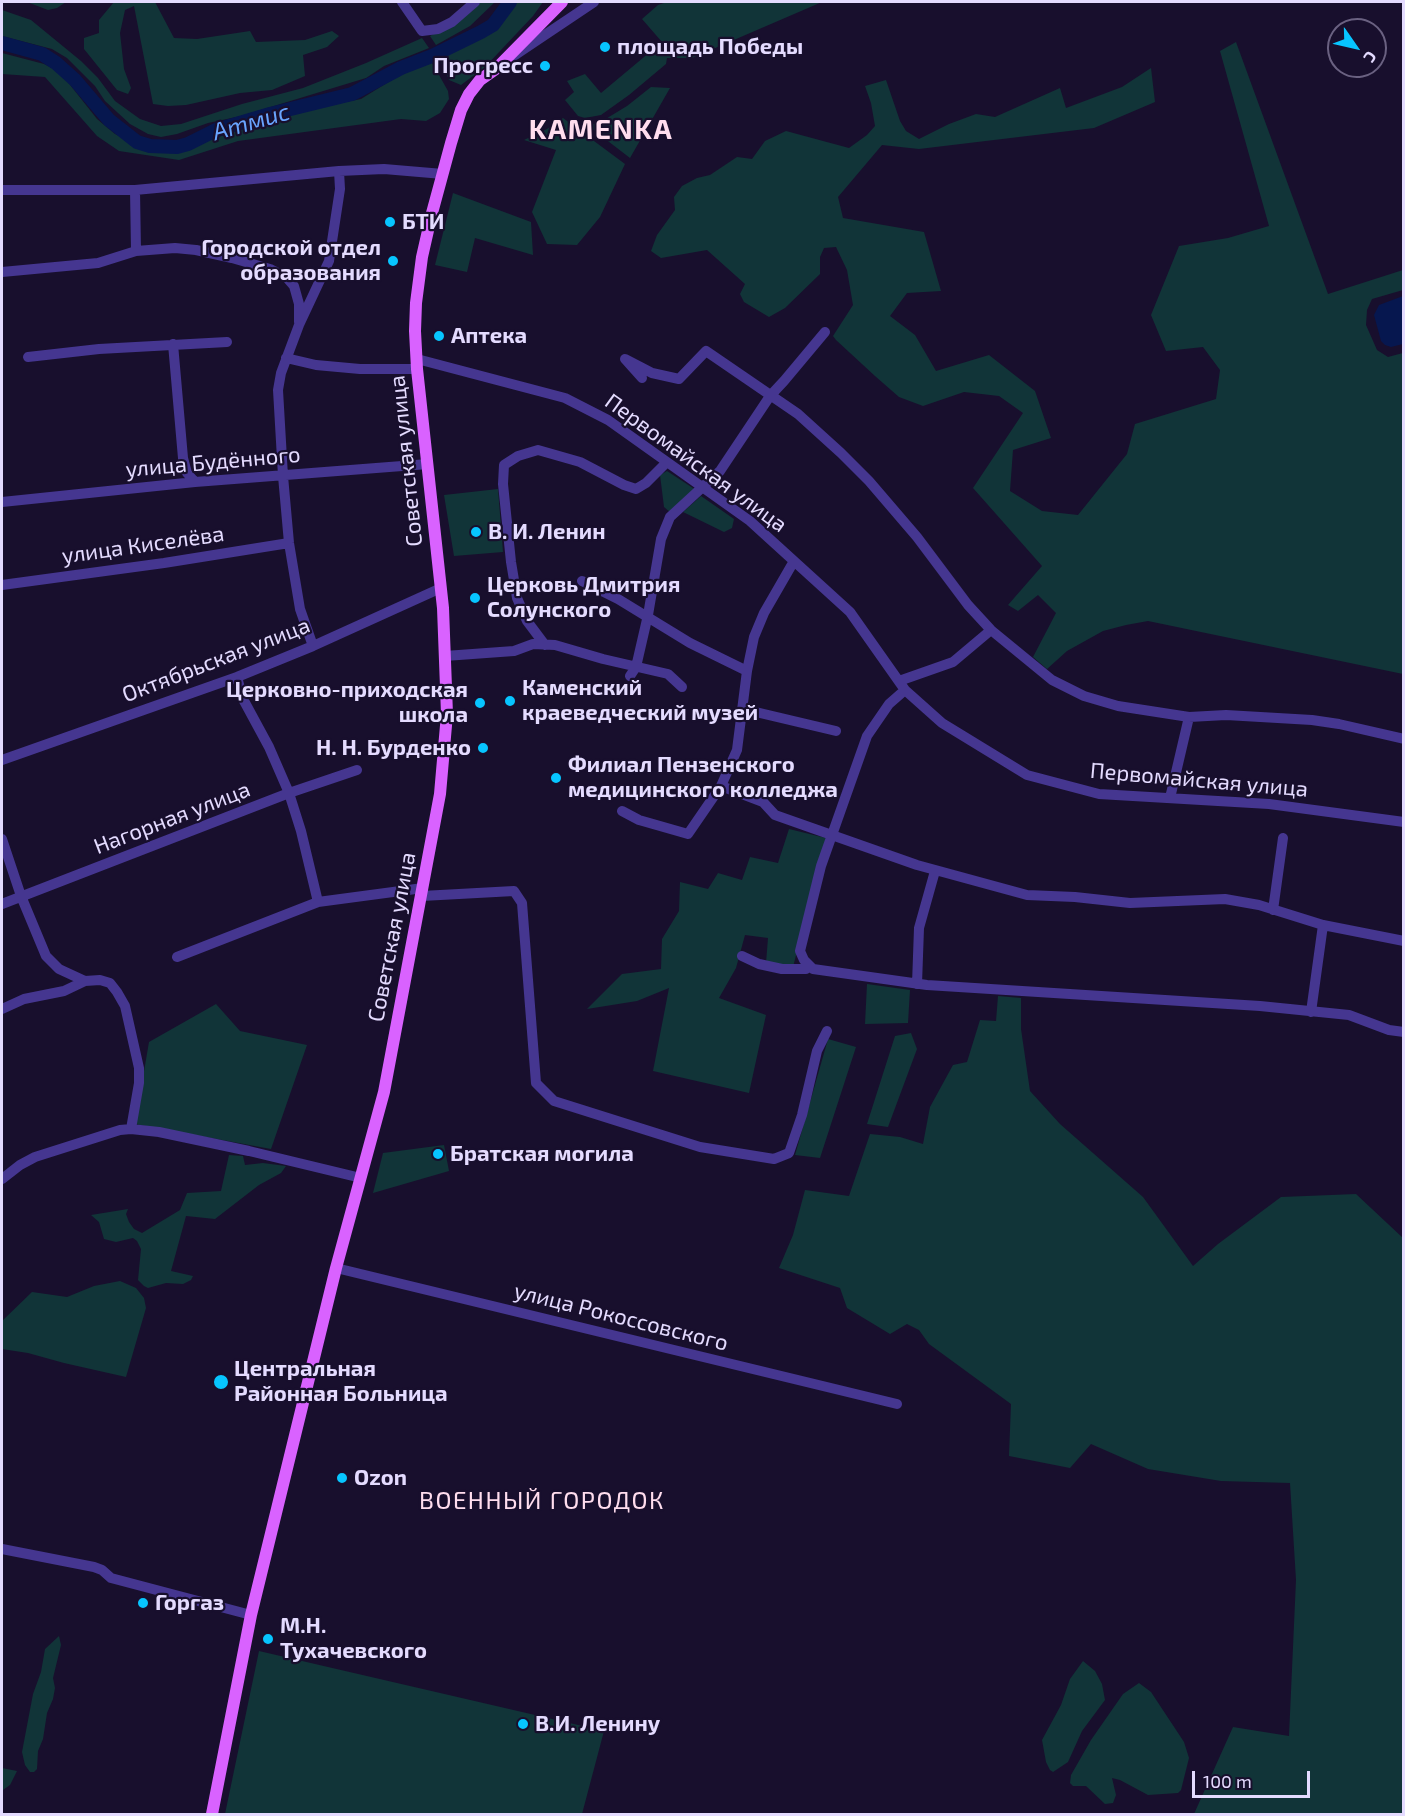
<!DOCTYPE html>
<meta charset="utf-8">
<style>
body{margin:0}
#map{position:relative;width:1405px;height:1816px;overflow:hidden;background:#180f2d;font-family:"Exo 2",sans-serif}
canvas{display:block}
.frame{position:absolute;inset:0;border:3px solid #e4dbff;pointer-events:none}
.north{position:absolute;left:1327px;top:18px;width:60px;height:60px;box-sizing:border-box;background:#180f2d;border:2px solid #6a6181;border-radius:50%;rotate:124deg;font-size:16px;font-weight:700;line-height:24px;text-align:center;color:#e4dbff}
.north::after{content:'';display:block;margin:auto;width:21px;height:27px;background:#07c5ff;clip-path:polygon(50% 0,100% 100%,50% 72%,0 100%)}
.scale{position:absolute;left:1192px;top:1771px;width:118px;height:27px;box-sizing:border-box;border:3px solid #e4dbff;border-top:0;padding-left:8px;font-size:18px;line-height:21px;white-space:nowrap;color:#e4dbff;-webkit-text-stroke:4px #180f2d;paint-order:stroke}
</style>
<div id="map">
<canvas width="1405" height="1816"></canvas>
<div class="frame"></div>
<div class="north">С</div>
<div class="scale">100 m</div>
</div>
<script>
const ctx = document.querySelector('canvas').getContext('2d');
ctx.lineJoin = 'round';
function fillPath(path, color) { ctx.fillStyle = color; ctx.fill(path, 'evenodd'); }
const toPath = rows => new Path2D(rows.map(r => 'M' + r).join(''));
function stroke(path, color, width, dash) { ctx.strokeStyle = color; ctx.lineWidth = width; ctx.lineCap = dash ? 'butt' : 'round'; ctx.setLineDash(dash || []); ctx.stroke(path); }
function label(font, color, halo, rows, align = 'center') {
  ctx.font = font + ' "Exo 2",sans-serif'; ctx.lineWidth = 4.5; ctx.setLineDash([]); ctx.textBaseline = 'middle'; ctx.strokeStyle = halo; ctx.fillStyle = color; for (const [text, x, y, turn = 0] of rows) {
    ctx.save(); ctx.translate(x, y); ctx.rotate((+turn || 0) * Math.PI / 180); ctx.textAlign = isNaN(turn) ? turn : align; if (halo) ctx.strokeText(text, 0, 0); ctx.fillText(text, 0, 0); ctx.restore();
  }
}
const green = toPath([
 [27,2,66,2,57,8,48,10],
 [114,2,155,2,174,38,197,39,250,31,256,42,305,40,332,31,339,36,327,47,303,55,305,76,272,90,240,93,186,105,168,106,153,104,134,6,125,10,120,33,124,69,131,88,128,94,117,90,84,49,84,38,99,33,99,20],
 [481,2,495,2,470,26,436,45,430,36,472,11],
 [516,2,543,2,533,16,485,67,461,85,449,80,439,58,483,37,499,25],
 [667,2,822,2,692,58,667,58,666,64,629,95,601,115,585,118,578,116,565,100,574,92,567,81,585,74,601,93,662,42,642,19,658,5],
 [2,10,31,20,81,61,98,78,115,101,140,119,161,126,181,124,242,104,303,88,366,63,422,38,429,48,384,66,366,78,241,116,208,123,177,134,161,137,148,134,130,124,105,101,95,86,67,58,52,49,2,36],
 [1236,42,1328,294,1403,270,1403,290,1372,299,1367,310,1366,325,1377,350,1388,357,1403,353,1403,674,1148,621,1126,625,1103,631,1067,651,1047,669,1033,657,1056,613,1038,595,1018,611,1008,605,1042,566,973,488,1023,413,999,396,964,392,923,406,899,397,875,376,836,340,833,336,853,305,847,270,836,247,824,248,820,257,820,274,785,308,769,317,744,302,740,294,745,284,707,250,661,258,651,251,657,235,675,210,674,197,682,186,697,178,710,175,737,157,752,159,765,141,786,131,849,148,867,135,875,126,871,103,865,86,886,80,900,121,906,131,919,139,949,124,976,114,995,117,1060,88,1066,108,1122,87,1151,68,1155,102,1094,128,919,149,882,145,838,197,843,218,924,232,941,291,907,293,890,316,915,335,936,371,989,355,1035,391,1051,438,1013,450,1010,491,1042,511,1078,515,1127,454,1135,424,1216,399,1220,370,1203,347,1166,351,1151,315,1179,246,1228,238,1269,226,1220,51],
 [2,53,44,64,54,69,67,81,97,119,115,134,137,144,165,150,185,151,197,144,237,131,261,121,289,113,361,99,416,65,430,59,448,91,449,99,440,113,426,121,401,119,238,141,179,160,119,151,97,136,45,77,2,74],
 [651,87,670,88,630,158,587,125,599,123,627,106],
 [563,118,625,164,600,217,577,245,547,244,532,212,556,150,524,140,547,129],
 [453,193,531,222,533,255,475,238,467,272,435,265],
 [667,471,696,490,671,513,664,507,660,475],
 [498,489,503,552,454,556,444,495],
 [701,496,734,519,732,528,724,532,683,512],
 [789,829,826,838,793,967,766,963,768,938,745,935,736,968,719,998,766,1015,749,1093,653,1071,669,988,637,1001,587,1009,622,974,661,969,662,939,679,911,680,882,708,889,718,873,742,880,750,857,778,863],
 [867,984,910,990,908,1023,865,1024],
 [998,996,1021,998,1021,1029,1030,1091,1060,1124,1143,1197,1193,1266,1218,1244,1281,1197,1356,1194,1403,1238,1403,1814,1194,1814,1233,1727,1289,1736,1296,1580,1290,1483,1221,1481,1148,1469,1091,1444,1070,1468,1009,1456,1011,1404,929,1344,919,1330,907,1324,890,1334,847,1308,840,1288,779,1268,793,1235,805,1190,849,1196,870,1134,900,1137,923,1144,930,1107,953,1065,967,1062,980,1020,996,1021],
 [216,1004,240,1031,307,1045,271,1149,135,1124,149,1042],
 [911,1033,917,1049,888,1127,867,1124,895,1036],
 [828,1039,856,1047,820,1158,795,1155],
 [444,1145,449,1171,373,1193,383,1153],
 [229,1155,243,1156,245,1165,263,1163,286,1166,281,1173,259,1185,215,1219,186,1216,171,1271,193,1276,191,1280,183,1284,166,1283,148,1288,144,1286,138,1280,141,1249,137,1241,133,1238,116,1242,104,1239,99,1222,91,1215,128,1209,126,1214,129,1222,134,1229,142,1233,180,1210,187,1193,221,1191],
 [120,1281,136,1288,144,1298,146,1308,126,1377,64,1363,28,1353,2,1349,2,1321,32,1292,67,1297,94,1286],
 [59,1636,61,1645,53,1678,55,1688,53,1699,47,1713,43,1739,38,1751,37,1769,34,1772,30,1772,25,1765,22,1752,33,1694,41,1672,45,1649],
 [259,1651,604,1731,582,1814,225,1814],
 [1083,1661,1095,1671,1102,1684,1105,1700,1082,1731,1068,1762,1053,1772,1050,1770,1046,1762,1042,1740,1061,1705,1070,1679],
 [1139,1683,1151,1692,1184,1742,1189,1758,1181,1790,1178,1793,1148,1795,1120,1780,1112,1778,1116,1795,1113,1803,1105,1804,1086,1786,1073,1786,1070,1783,1071,1775,1091,1740,1123,1694],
 [2,1768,17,1771,10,1785,3,1790,2,1795]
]);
const water = toPath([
 [1403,296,1403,344,1391,347,1385,345,1381,341,1374,315,1379,305]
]);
const river = toPath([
 [2,43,42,54,56,63,75,80,109,120,137,142,150,146,177,147,188,144,216,130,270,114,352,94,401,68,432,56,481,32,493,25,510,2]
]);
const minor = toPath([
 [402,2,422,31,438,29,452,22,475,2],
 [512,57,594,2],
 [2,190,135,190,339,171,384,169,443,174],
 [135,190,136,251],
 [2,272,98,263,136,251,175,248,196,250,232,258,270,269,287,278,294,286,299,304,299,322],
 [173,344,183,458,187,473,195,482],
 [28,357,99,349,227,342],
 [286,358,316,365,360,369,417,369],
 [417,359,565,398,608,420,750,521,850,612,905,690,942,723,1027,775,1099,794,1269,804,1404,822],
 [642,378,625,359,652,373,679,379,706,351,798,414,841,453,869,481,917,537,968,605,991,630,1052,680,1084,696,1118,706,1189,717,1226,715,1312,720,1339,724,1404,739],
 [2,502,195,482,428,464],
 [582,581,618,599,690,643,747,671],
 [2,585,164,563,289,543],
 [545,645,527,621,517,598,511,562,503,484,504,465,518,456,538,450,580,462,624,485,636,489,646,483,667,462],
 [313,646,300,609,289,543,283,476,278,390,281,373,299,325,329,261,340,189,339,171],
 [445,656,514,651,533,644,555,645,603,659,668,674,682,687],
 [630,676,636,667,648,615,661,539,670,517,720,471,770,396,784,381,825,332],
 [237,677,243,699,269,747,289,793,301,831,318,902],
 [899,681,953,662,991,630],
 [905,690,889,704,867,736,821,866,800,951,804,960,813,969,927,985,1260,1006,1349,1015,1389,1030,1404,1032],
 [743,709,836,731],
 [2,760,237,677,313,646,441,588],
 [721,786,763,802,775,815,917,865,1027,895,1075,897,1130,903,1225,899,1259,905,1323,925,1404,941],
 [1170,798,1189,717],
 [622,811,639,820,688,834,721,786,737,750,747,671,754,637,764,613,794,561],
 [2,839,21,896,46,956,59,969,85,981],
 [422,896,514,891,522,903,536,1083,554,1101,700,1147,774,1159,789,1153,802,1115,817,1051,827,1031],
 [2,904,289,793,357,770],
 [1273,910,1283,838],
 [742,956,759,964,782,969,806,969,810,966],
 [177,957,318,902,423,888],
 [917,984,919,928,935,871],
 [2,1009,24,999,64,991,85,981,100,980,110,983,117,992,125,1006,139,1068,139,1083,131,1129],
 [1311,1012,1323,925],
 [2,1179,20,1165,35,1157,120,1130,131,1129,159,1132,249,1151,361,1178],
 [336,1268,897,1404],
 [2,1549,94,1567,102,1570,111,1578,251,1615]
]);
const major = toPath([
 [212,1814,251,1615,336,1268,384,1092,440,794,447,714,443,608,417,369,415,331,416,303,422,257,432,213,451,143,461,110,469,94,480,80,497,68,562,2]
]);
const markers = [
 [605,47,6,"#07c5ff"],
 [545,66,6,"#07c5ff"],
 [390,222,6,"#07c5ff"],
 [393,261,6,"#07c5ff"],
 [439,336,6,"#07c5ff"],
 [476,532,6,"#07c5ff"],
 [475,598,6,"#07c5ff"],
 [510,701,6,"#07c5ff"],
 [480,703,6,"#07c5ff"],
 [483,748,6,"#07c5ff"],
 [556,778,6,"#07c5ff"],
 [438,1154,6,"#07c5ff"],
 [221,1382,8,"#07c5ff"],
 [342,1478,6,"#07c5ff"],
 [143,1603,6,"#07c5ff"],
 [268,1639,6,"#07c5ff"],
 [523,1724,6,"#07c5ff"]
];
const poiNames = [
 ["площадь Победы",617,47],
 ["Прогресс",533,66,"right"],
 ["БТИ",402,222],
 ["Городской отдел",381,248,"right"],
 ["образования",381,273,"right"],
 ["Аптека",451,336],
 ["В. И. Ленин",488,532],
 ["Церковь Дмитрия",487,585],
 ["Солунского",487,610],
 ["Каменский",522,688],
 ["краеведческий музей",522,713],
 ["Церковно-приходская",468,690,"right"],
 ["школа",468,715,"right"],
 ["Н. Н. Бурденко",471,748,"right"],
 ["Филиал Пензенского",568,765],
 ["медицинского колледжа",568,790],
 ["Братская могила",450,1154],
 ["Центральная",234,1369],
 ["Районная Больница",234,1394],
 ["Ozon",354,1478],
 ["Горгаз",155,1603],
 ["М.Н.",280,1626],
 ["Тухачевского",280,1651],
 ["В.И. Ленину",535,1724]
];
const streetNames = [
 ["Советская улица",406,461,-96],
 ["улица Будённого",213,462,-5],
 ["Первомайская улица",696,463,36],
 ["улица Киселёва",143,545,-8],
 ["Октябрьская улица",216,660,-21],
 ["Первомайская улица",1199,780,5],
 ["Нагорная улица",172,818,-21],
 ["Советская улица",392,937,-79],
 ["улица Рокоссовского",621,1317,14]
];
const waterNames = [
 ["Атмис",251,122,-16]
];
const neighbourhoodNames = [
 ["ВОЕННЫЙ ГОРОДОК",542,1501]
];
const districtNames = [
 ["KAMENKA",601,130]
];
fillPath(green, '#113438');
fillPath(water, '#06174f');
stroke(river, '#06174f', 14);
stroke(minor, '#453690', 10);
stroke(major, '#d962ff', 12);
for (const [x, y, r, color] of markers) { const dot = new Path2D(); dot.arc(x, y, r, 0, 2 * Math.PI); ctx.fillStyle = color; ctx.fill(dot); stroke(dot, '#180f2d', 2); }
label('bold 22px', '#e4dbff', '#180f2d', poiNames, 'left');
label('22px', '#e4dbff', '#180f2d', streetNames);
label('italic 24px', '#69a5ff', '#180f2d', waterNames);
ctx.letterSpacing = '1.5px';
label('24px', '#fde', '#180f2d', neighbourhoodNames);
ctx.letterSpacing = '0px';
ctx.letterSpacing = '1.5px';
label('bold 28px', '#fde', '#180f2d', districtNames);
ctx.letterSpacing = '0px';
</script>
